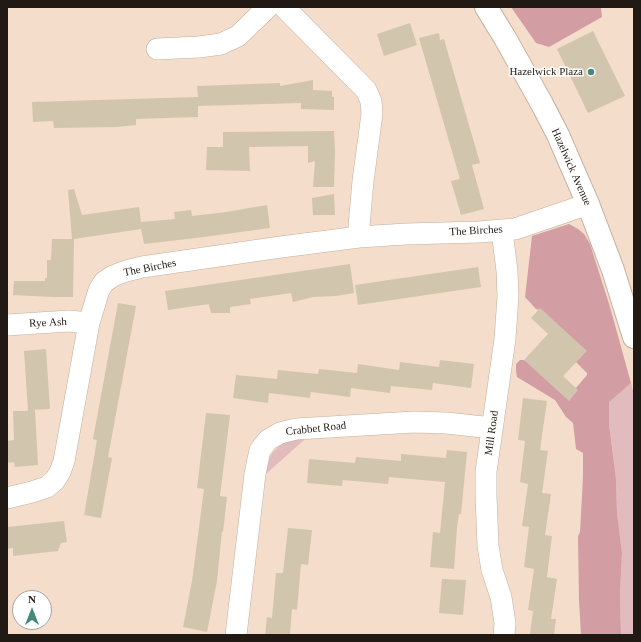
<!DOCTYPE html>
<style>
body{margin:0}
#map{position:relative;width:641px;height:642px;overflow:hidden;background:#f4ddcb;font-family:"Times New Roman",serif}
canvas{display:block}
.frame{position:absolute;inset:0;border:8px solid #211913;pointer-events:none}
.north{position:absolute;left:12px;top:590px;width:40px;height:40px;box-sizing:border-box;background:#fff;border:1px solid #a6a3a1;border-radius:50%;rotate:0deg;font-size:11px;font-weight:700;line-height:16px;text-align:center;color:#211913}
.north::after{content:'';display:block;margin:auto;width:14px;height:18px;background:#46897c;clip-path:polygon(50% 0,100% 100%,50% 72%,0 100%)}
</style>
<div id="map">
<canvas width="641" height="642"></canvas>
<div class="frame"></div>
<div class="north">N</div>
</div>
<script>
const ctx = document.querySelector('canvas').getContext('2d');
ctx.lineJoin = 'round';
function fillPath(path, color) { ctx.fillStyle = color; ctx.fill(path, 'evenodd'); }
const toPath = rows => new Path2D(rows.map(r => 'M' + r).join(''));
function stroke(path, color, width, dash) { ctx.strokeStyle = color; ctx.lineWidth = width; ctx.lineCap = dash ? 'butt' : 'round'; ctx.setLineDash(dash || []); ctx.stroke(path); }
function label(font, color, halo, rows, align = 'center') {
  ctx.font = font + ' "Times New Roman",serif'; ctx.lineWidth = 3; ctx.setLineDash([]); ctx.textBaseline = 'middle'; ctx.strokeStyle = halo; ctx.fillStyle = color; for (const [text, x, y, turn = 0] of rows) {
    ctx.save(); ctx.translate(x, y); ctx.rotate((+turn || 0) * Math.PI / 180); ctx.textAlign = isNaN(turn) ? turn : align; if (halo) ctx.strokeText(text, 0, 0); ctx.fillText(text, 0, 0); ctx.restore();
  }
}
const green = toPath([
 [631,383,634,395,634,635,621,635,620,594,622,553,617,513,616,479,609,424,609,401],
 [302,436,304,440,267,473,263,473,267,462,273,452,283,443,292,439]
]);
const forest = toPath([
 [511,7,601,7,602,17,549,47,536,43],
 [569,224,578,229,584,234,590,244,610,307,631,383,609,402,609,424,616,479,617,513,622,553,620,594,621,635,581,635,579,600,578,536,580,532,583,477,583,453,576,449,573,423,566,417,555,400,517,377,516,371,516,364,520,360,526,360,569,396,587,375,587,373,576,362,540,310,536,309,525,297,532,236]
]);
const building = toPath([
 [410,23,417,45,384,56,377,34],
 [593,31,625,96,588,113,557,49],
 [439,33,440,40,444,39,480,163,472,165,484,209,461,215,451,181,460,179,419,38],
 [313,80,313,90,332,91,332,97,334,97,334,110,301,109,301,103,198,106,198,117,136,119,136,125,116,127,54,128,53,121,33,122,32,102,198,97,197,86,280,83,280,86],
 [334,131,335,151,334,187,313,187,315,161,308,163,308,146,249,147,250,171,206,170,207,147,223,147,223,132],
 [74,189,82,215,139,207,141,222,175,219,174,212,191,210,192,216,226,212,267,205,270,228,204,237,144,244,141,229,74,239,73,297,52,297,13,295,14,281,45,281,45,278,47,278,47,260,51,260,52,239,72,239,68,190],
 [334,194,335,215,313,215,312,198],
 [350,264,354,293,336,296,313,297,293,302,291,293,250,299,251,304,230,307,230,313,211,313,209,304,168,310,165,291],
 [478,267,481,287,358,305,355,285],
 [118,303,136,306,108,457,112,458,101,518,84,515,97,440,93,439],
 [540,308,587,351,563,376,578,390,569,401,524,360,548,334,531,318],
 [46,349,50,409,31,410,35,410,38,465,15,467,14,462,7,463,7,441,14,440,13,411,28,411,24,351],
 [440,360,474,364,471,388,433,383,432,390,391,386,390,393,351,388,350,397,311,392,310,398,269,393,268,403,233,398,236,375,277,379,278,370,318,374,319,369,357,373,358,364,399,370,400,362,439,367],
 [523,398,547,401,540,450,548,451,542,493,551,494,545,535,552,536,547,577,557,579,551,619,556,619,554,635,542,635,530,634,533,611,528,610,534,569,524,567,529,527,522,526,528,484,520,482,525,441,518,440],
 [206,413,230,415,220,496,227,497,223,532,222,531,217,581,207,632,183,627,192,581,204,489,197,488],
 [447,450,467,452,461,514,459,514,457,528,454,569,430,567,433,532,440,533,445,482,389,477,388,484,343,480,342,486,307,483,309,459,355,463,356,457,401,461,401,454,446,458],
 [64,521,67,542,61,543,58,551,13,556,13,548,7,549,7,527],
 [288,528,312,530,308,565,301,564,297,610,292,609,290,635,265,635,267,617,272,618,276,573,283,573],
 [442,579,466,580,463,615,439,613]
]);
const street = toPath([
 [284,7,366,90,371,101,372,114,363,181,359,226,359,237],
 [157,49,199,47,221,44,238,36,268,7],
 [502,231,507,271,508,296,505,339,486,472,486,495,488,546,492,570,501,597,505,623,504,635],
 [7,325,69,321,89,323],
 [7,498,32,492,47,487,55,480,60,472,64,461,89,323,99,290,104,282,113,276,126,271,142,267,281,247,359,237,406,234,479,232,515,229,588,204],
 [236,635,255,474,260,450,268,440,280,433,296,429,414,422,447,423,492,428]
]);
const secondary = toPath([
 [486,7,505,38,542,104,558,135,588,204,613,270,634,337]
]);
const markers = [
 [591,72,4,"#46897c"]
];
const poiNames = [
 ["Hazelwick Plaza",583,72]
];
const streetNames = [
 ["Hazelwick Avenue",571,167,66],
 ["The Birches",476,231,-3],
 ["The Birches",150,268,-11],
 ["Rye Ash",48,323,-3],
 ["Crabbet Road",316,429,-6],
 ["Mill Road",492,433,-82]
];
fillPath(green, '#e2bbbe');
fillPath(forest, '#d29da3');
fillPath(building, '#d2c5ad');
stroke(street, '#c4ae9d', 22);
stroke(secondary, '#c4ae9d', 24);
stroke(street, '#fff', 21);
stroke(secondary, '#fff', 22);
for (const [x, y, r, color] of markers) { const dot = new Path2D(); dot.arc(x, y, r, 0, 2 * Math.PI); ctx.fillStyle = color; ctx.fill(dot); stroke(dot, '#fff', 1.5); }
label('11px', '#211913', '#fff', poiNames, 'right');
label('11px', '#211913', '#fff', streetNames);
</script>
